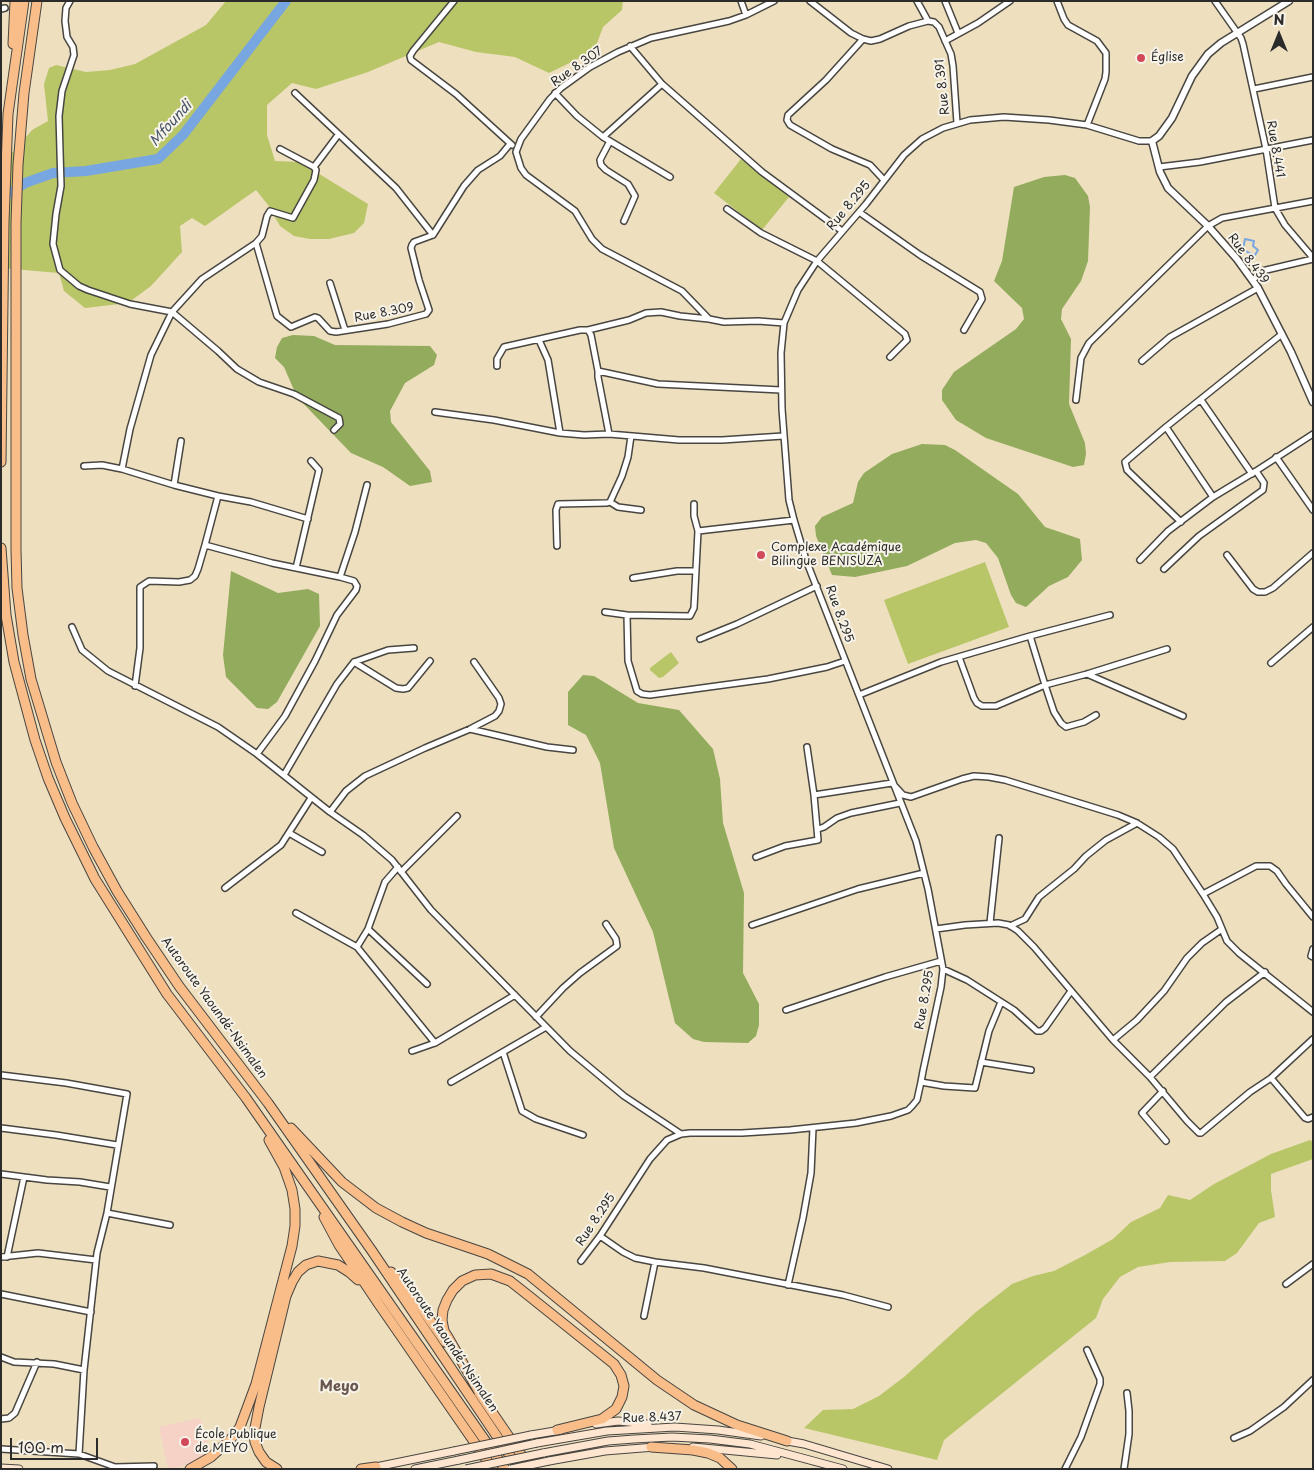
<!DOCTYPE html>
<meta charset="utf-8">
<style>
body{margin:0}
#map{position:relative;width:1314px;height:1470px;overflow:hidden;background:#eedfbf;font-family:"Playpen Sans",sans-serif}
canvas{display:block}
.frame{position:absolute;inset:0;border:2px solid #2b2b2b;pointer-events:none}
.north{position:absolute;left:1254px;top:10px;width:50px;height:50px;-webkit-text-stroke:4px #f7f3e8;paint-order:stroke;rotate:0deg;font-size:14px;font-weight:700;line-height:20px;text-align:center;color:#2b2b2b}
.north::after{content:'';display:block;margin:auto;width:18px;height:22px;background:#2b2b2b;clip-path:polygon(50% 0,100% 100%,50% 72%,0 100%)}
.scale{position:absolute;left:10px;top:1438px;width:88px;height:22px;box-sizing:border-box;border:2px solid #2b2b2b;border-top:0;padding-left:6px;font-size:15px;line-height:18px;white-space:nowrap;color:#2b2b2b;-webkit-text-stroke:4px #f7f3e8;paint-order:stroke}
</style>
<div id="map">
<canvas width="1314" height="1470"></canvas>
<div class="frame"></div>
<div class="north">N</div>
<div class="scale">100 m</div>
</div>
<script>
const ctx = document.querySelector('canvas').getContext('2d');
ctx.lineJoin = 'round';
function fillPath(path, color) { ctx.fillStyle = color; ctx.fill(path, 'evenodd'); }
const toPath = rows => new Path2D(rows.map(r => 'M' + r).join(''));
function stroke(path, color, width, dash) { ctx.strokeStyle = color; ctx.lineWidth = width; ctx.lineCap = dash ? 'butt' : 'round'; ctx.setLineDash(dash || []); ctx.stroke(path); }
function label(font, color, halo, rows, align = 'center') {
  ctx.font = font + ' "Playpen Sans",sans-serif'; ctx.lineWidth = 4; ctx.setLineDash([]); ctx.textBaseline = 'middle'; ctx.strokeStyle = halo; ctx.fillStyle = color; for (const [text, x, y, turn = 0] of rows) {
    ctx.save(); ctx.translate(x, y); ctx.rotate((+turn || 0) * Math.PI / 180); ctx.textAlign = isNaN(turn) ? turn : align; if (halo) ctx.strokeText(text, 0, 0); ctx.fillText(text, 0, 0); ctx.restore();
  }
}
const built = toPath([
 [200,1418,212,1456,173,1469,168,1469,159,1427]
]);
const green = toPath([
 [226,1,623,1,622,10,603,27,594,51,549,73,515,57,476,52,439,42,368,72,316,89,292,83,267,105,267,135,275,161,300,162,368,204,364,223,354,233,329,239,310,239,294,236,280,226,268,205,256,190,205,226,192,218,180,226,182,252,151,286,128,303,85,308,64,291,59,273,1,268,1,160,14,151,32,130,48,121,44,84,49,68,56,65,86,72,110,70,135,64,206,25],
 [741,159,789,197,762,230,714,193],
 [985,562,1009,627,908,664,884,600],
 [671,652,679,663,663,677,659,678,650,670,650,668],
 [1310,1140,1313,1142,1313,1159,1271,1174,1271,1190,1275,1217,1259,1223,1237,1253,1225,1261,1170,1262,1138,1267,1120,1277,1103,1299,1096,1318,944,1440,937,1460,804,1428,823,1410,853,1409,879,1396,904,1377,976,1312,1012,1284,1033,1276,1054,1271,1085,1255,1113,1239,1131,1222,1160,1208,1168,1195,1190,1200,1214,1184,1271,1154]
]);
const forest = toPath([
 [1065,175,1075,178,1088,196,1090,207,1088,261,1081,281,1062,309,1061,319,1071,339,1069,404,1085,443,1086,454,1084,465,1073,467,986,438,956,420,942,400,942,390,954,372,1016,329,1024,319,1022,308,994,281,1002,261,1014,187,1044,177],
 [293,335,314,336,335,345,430,346,437,355,434,365,405,383,390,411,391,422,430,471,432,482,410,486,383,467,351,453,297,397,284,367,275,358,277,347,282,338],
 [922,444,945,445,955,450,1018,494,1045,527,1080,539,1082,560,1068,577,1049,586,1026,607,1016,603,1011,595,998,558,986,543,976,540,955,543,907,566,855,577,832,575,816,536,815,526,822,517,853,503,858,482,864,473,892,454],
 [231,571,278,593,308,589,319,594,320,626,277,702,268,709,257,708,226,677,223,655],
 [583,675,594,676,638,703,679,710,713,749,720,779,723,823,744,893,743,973,759,1004,759,1025,756,1036,748,1043,704,1042,693,1039,675,1023,653,932,614,848,600,763,586,735,568,725,568,692]
]);
const stream = toPath([
 [1245,239,1254,241,1253,246,1258,250,1255,255,1249,253,1243,249,1245,239]
]);
const river = toPath([
 [1,199,25,183,53,173,86,171,158,159,183,135,286,1]
]);
const minor = toPath([
 [70,1,66,8,65,21,67,37,73,47,74,55,62,91,59,116,61,186,56,214,53,244,60,270,79,286,88,290,130,304,172,312,151,355,130,429,122,469],
 [454,1,413,51,410,56,411,60,456,94,512,145],
 [741,1,746,15],
 [774,1,746,15,729,21,651,38,618,52,590,67,561,88,550,99,521,139,516,152,521,168,526,175,575,211,592,239,602,249,682,291,709,319,724,322,758,321,784,323],
 [810,1,851,33,863,39,871,41,880,39,909,26,928,21],
 [917,1,928,21,934,22,939,27,951,54,953,66,957,123],
 [945,1,958,33],
 [1057,1,1064,19,1068,25,1097,41,1106,53,1106,72,1105,79,1087,125],
 [1215,1,1241,38,1243,44,1266,149,1275,208,1285,225,1313,258],
 [1,9,5,8],
 [863,39,826,80,788,115,787,120,790,125,832,149,870,165,884,180],
 [945,41,978,23,1010,1],
 [630,46,662,84,762,172,842,231],
 [1254,89,1313,77],
 [295,93,396,188,433,235],
 [555,93,577,116,603,137,670,177],
 [603,137,662,84],
 [610,141,600,160,601,165,606,170,628,184,635,196,624,221],
 [280,149,314,167,316,170,314,180,293,218,270,211,267,216,262,236,256,243,202,279,172,312,218,351,237,369,259,382,294,394,339,418,340,424,334,430],
 [314,167,338,135],
 [1159,167,1200,162,1313,140],
 [727,209,761,233,817,261,905,334,907,340,890,357],
 [859,212,920,255,980,292,982,299,964,330],
 [256,243,277,316,291,327,315,317,318,318,330,331,336,332,388,324,426,314,429,310,419,280,411,248,412,245,414,242,433,235,464,186,478,170,500,156,510,144],
 [1253,280,1262,271,1313,259],
 [330,283,345,330],
 [588,330,629,320,646,313,661,312,680,316,709,319],
 [539,340,548,360,560,433],
 [1142,361,1170,337,1258,288],
 [497,366,497,359,504,347,580,330,588,330,591,335,598,371],
 [781,390,658,384,598,371,598,377,609,434,679,440,722,440,783,436],
 [1076,400,1081,358,1089,343,1208,226,1222,218,1313,201],
 [1201,400,1252,474],
 [435,412,494,420,560,433,584,435,609,434],
 [1166,427,1213,497],
 [181,441,174,485,218,496,205,545,272,563,340,577,355,532,367,485],
 [1276,457,1313,510],
 [84,466,102,465,122,469,174,485],
 [218,496,251,502,308,519],
 [610,502,618,507,641,510],
 [694,504,694,516,698,531],
 [1181,522,1127,470,1125,462,1166,427,1282,334],
 [557,546,556,510,558,504,607,503,610,502,622,476,628,457,631,436],
 [1227,555,1253,589,1258,592,1265,592,1273,588,1313,553],
 [1140,560,1168,531,1213,497,1256,471,1313,434],
 [296,568,319,470,311,461],
 [1164,569,1199,536,1263,490,1264,483,1256,471],
 [633,578,677,571,696,571],
 [605,612,627,615,690,616,694,608,698,531,794,520],
 [627,615,628,661,637,691,642,694,650,695,768,679,827,667,845,661],
 [72,627,82,650,108,671,218,727,257,754,330,812,363,835,392,860,431,910,570,1051,624,1096,681,1134],
 [1030,636,1110,615],
 [700,639,737,624,817,586],
 [959,657,974,698,977,703,982,706,996,706,1045,685,1054,712,1061,723,1066,727,1084,722,1096,715],
 [354,662,396,688,403,689,408,688,430,661],
 [1271,663,1313,627],
 [1087,674,1183,716],
 [135,686,140,648,140,587,149,581,179,582,190,580,195,576,198,569,205,545],
 [859,695,941,662,1030,636,1045,685,1087,674,1167,649],
 [470,729,547,747,573,750],
 [807,747,814,795],
 [257,754,285,716,315,661,337,615,356,590,357,586,354,581,340,577],
 [284,775,337,684,354,662,388,650,414,648],
 [330,812,346,791,365,776,425,748,470,729,495,716,499,711,501,704,499,698,474,662],
 [818,829,824,827,837,818,851,813,900,803],
 [289,833,322,852],
 [756,857,785,846,818,840,814,795,892,783,903,795,911,797,962,779,974,776,989,777,1005,780,1118,815,1137,823,1159,837,1173,849,1203,894,1217,917,1227,941,1239,953,1313,1012],
 [401,872,457,816],
 [225,888,281,845,311,798],
 [1203,894,1256,866,1270,866,1277,871,1286,884,1313,917],
 [296,913,357,947,435,1043],
 [990,923,999,838],
 [752,925,858,889,924,873],
 [1010,926,1025,919,1039,897,1074,869,1086,856,1106,840,1137,823],
 [368,929,427,984],
 [936,929,965,925,998,923,1009,925,1018,931,1034,947,1113,1040,1150,1077,1187,1121,1199,1133,1201,1133,1250,1092,1271,1078,1313,1039],
 [357,947,368,929,385,882,398,867],
 [1313,949,1311,956,1313,957],
 [943,969,967,980,1014,1010,1037,1031,1041,1031,1045,1028,1071,991],
 [786,1010,885,977,941,961],
 [536,1017,563,988,580,973,617,946,616,939,606,924],
 [1113,1040,1137,1020,1164,991,1187,958,1202,943,1222,929],
 [412,1051,435,1043,515,995],
 [503,1052,522,1111,536,1119,583,1135],
 [981,1062,1031,1070],
 [1,1075,66,1083,127,1094,107,1213,97,1253,84,1370,79,1454],
 [1150,1077,1226,1002,1265,972],
 [1271,1078,1305,1118,1308,1119,1313,1117],
 [451,1082,546,1027],
 [921,1082,944,1086,975,1088,989,1031,1001,1002],
 [1163,1091,1142,1113,1166,1141],
 [1,1128,56,1135,117,1145],
 [1,1174,47,1180,80,1182,110,1187],
 [107,1213,170,1225],
 [600,1236,623,1252,635,1258,655,1262,704,1268,843,1295,888,1307],
 [1,1257,38,1253,96,1260],
 [7,1257,24,1177],
 [581,1261,600,1236,650,1159,667,1140,681,1134,690,1133,742,1133,790,1130,856,1123,891,1116,908,1110,912,1106,917,1100,921,1082,923,1071,941,987,943,969,928,889,916,841,806,560,794,520,789,500,782,409,781,353,784,323,798,290,817,261,866,204,904,155,922,139,943,128,970,120,1004,117,1049,120,1087,125,1139,141,1152,141],
 [1286,1284,1313,1264],
 [788,1285,803,1218,811,1173,813,1128],
 [1,1294,91,1312],
 [644,1316,655,1262],
 [1,1357,14,1362,54,1364,84,1370],
 [1,1419,9,1418,15,1413,37,1362],
 [1234,1438,1250,1431,1284,1407,1313,1380],
 [1,1449,79,1454,115,1467,154,1466],
 [1065,1469,1081,1437,1100,1384,1100,1379,1087,1350],
 [1124,1469,1129,1434,1129,1411,1127,1393]
]);
const tertiary = toPath([
 [1289,1,1221,43,1208,54,1192,76,1172,118,1159,136,1152,141,1160,172,1168,188,1208,226,1237,259,1258,288,1291,352,1313,402]
]);
const secondary = toPath([
 [596,1424,618,1421,648,1424],
 [531,1435,561,1430],
 [782,1440,804,1444,888,1469],
 [537,1443,607,1431,675,1427,718,1430,761,1436],
 [693,1447,777,1455],
 [543,1453,608,1441,634,1439,672,1437,710,1439,750,1444,843,1469],
 [549,1461,605,1451,655,1447],
 [1,1468,19,1469],
 [371,1468,454,1451],
 [415,1469,459,1460]
]);
const motorway = toPath([
 [37,1,24,93,18,165,16,223,16,550,17,588,23,635,31,679,56,762,72,803,93,847,117,891,146,937,179,986,268,1103,372,1251,519,1469],
 [13,44,15,1],
 [1,462,4,222,8,114,24,1],
 [1,548,6,615,14,662,35,740,48,778,65,818,95,879,167,994,246,1098,505,1469],
 [291,1128,342,1182,376,1208,402,1222,426,1233,488,1254,528,1274,657,1380,694,1405,737,1425,787,1441],
 [324,1217,339,1245,378,1303,493,1469],
 [391,1272,415,1299,445,1342],
 [479,1393,531,1469],
 [482,1397,449,1339,444,1331,442,1320,443,1310,447,1300,453,1290,462,1281,475,1275,491,1274,510,1281,529,1296,614,1364,621,1375,624,1386,622,1397,616,1409,602,1419,557,1430],
 [651,1447,693,1450,708,1453,720,1458,732,1469],
 [190,1469,211,1457,230,1440,240,1427,256,1384,292,1246,295,1226,295,1209,292,1190,284,1167,269,1140],
 [277,1469,266,1462,259,1452,255,1442,254,1433,259,1407,286,1296,292,1282,298,1272,306,1265,318,1261,338,1265,349,1272,358,1280],
 [361,1469,376,1467]
]);
const secondaryBridge = toPath([
 [454,1451,531,1435],
 [459,1460,537,1443],
 [466,1469,543,1453],
 [511,1469,549,1461]
]);
const markers = [
 [1141,58,5,"#d1495b"],
 [761,555,5,"#d1495b"],
 [185,1442,5,"#d1495b"]
];
const poiNames = [
 ["Église",1151,58],
 ["Complexe Académique",771,548],
 ["Bilingue BENISUZA",771,562],
 ["École Publique",195,1435],
 ["de MEYO",195,1449]
];
const streetNames = [
 ["Rue 8.307",577,67,-35],
 ["Rue 8.391",943,87,-96],
 ["Rue 8.441",1275,149,80],
 ["Rue 8.295",849,206,-50],
 ["Rue 8.439",1248,259,53],
 ["Rue 8.309",384,313,-11],
 ["Rue 8.295",839,614,70],
 ["Rue 8.295",925,1000,-80],
 ["Autoroute Yaoundé-Nsimalen",214,1008,54],
 ["Rue 8.295",596,1220,-56],
 ["Autoroute Yaoundé-Nsimalen",447,1340,56],
 ["Rue 8.437",652,1418,-2]
];
const waterNames = [
 ["Mfoundi",171,124,-48]
];
const quarterNames = [
 ["Meyo",339,1387]
];
fillPath(built, '#f6d1c5');
fillPath(green, '#b8c668');
fillPath(forest, '#92ab5c');
stroke(stream, '#77a6e1', 2);
stroke(river, '#77a6e1', 10);
stroke(minor, '#484641', 8);
stroke(tertiary, '#484641', 9);
stroke(secondary, '#484641', 9);
stroke(motorway, '#484641', 11);
stroke(minor, '#fff', 5);
stroke(tertiary, '#fff', 6);
stroke(secondary, '#fde5d0', 7);
stroke(motorway, '#f9bd89', 9);
stroke(secondaryBridge, '#484641', 9, []);
stroke(secondaryBridge, '#fde5d0', 7);
for (const [x, y, r, color] of markers) { const dot = new Path2D(); dot.arc(x, y, r, 0, 2 * Math.PI); ctx.fillStyle = color; ctx.fill(dot); stroke(dot, '#f7f3e8', 2); }
label('12px', '#2b2b2b', '#f7f3e8', poiNames, 'left');
label('12px', '#2b2b2b', '#f7f3e8', streetNames);
label('italic 14px', '#46566b', '#f7f3e8', waterNames);
label('bold 15px', '#69584f', '#f7f3e8', quarterNames);
</script>
